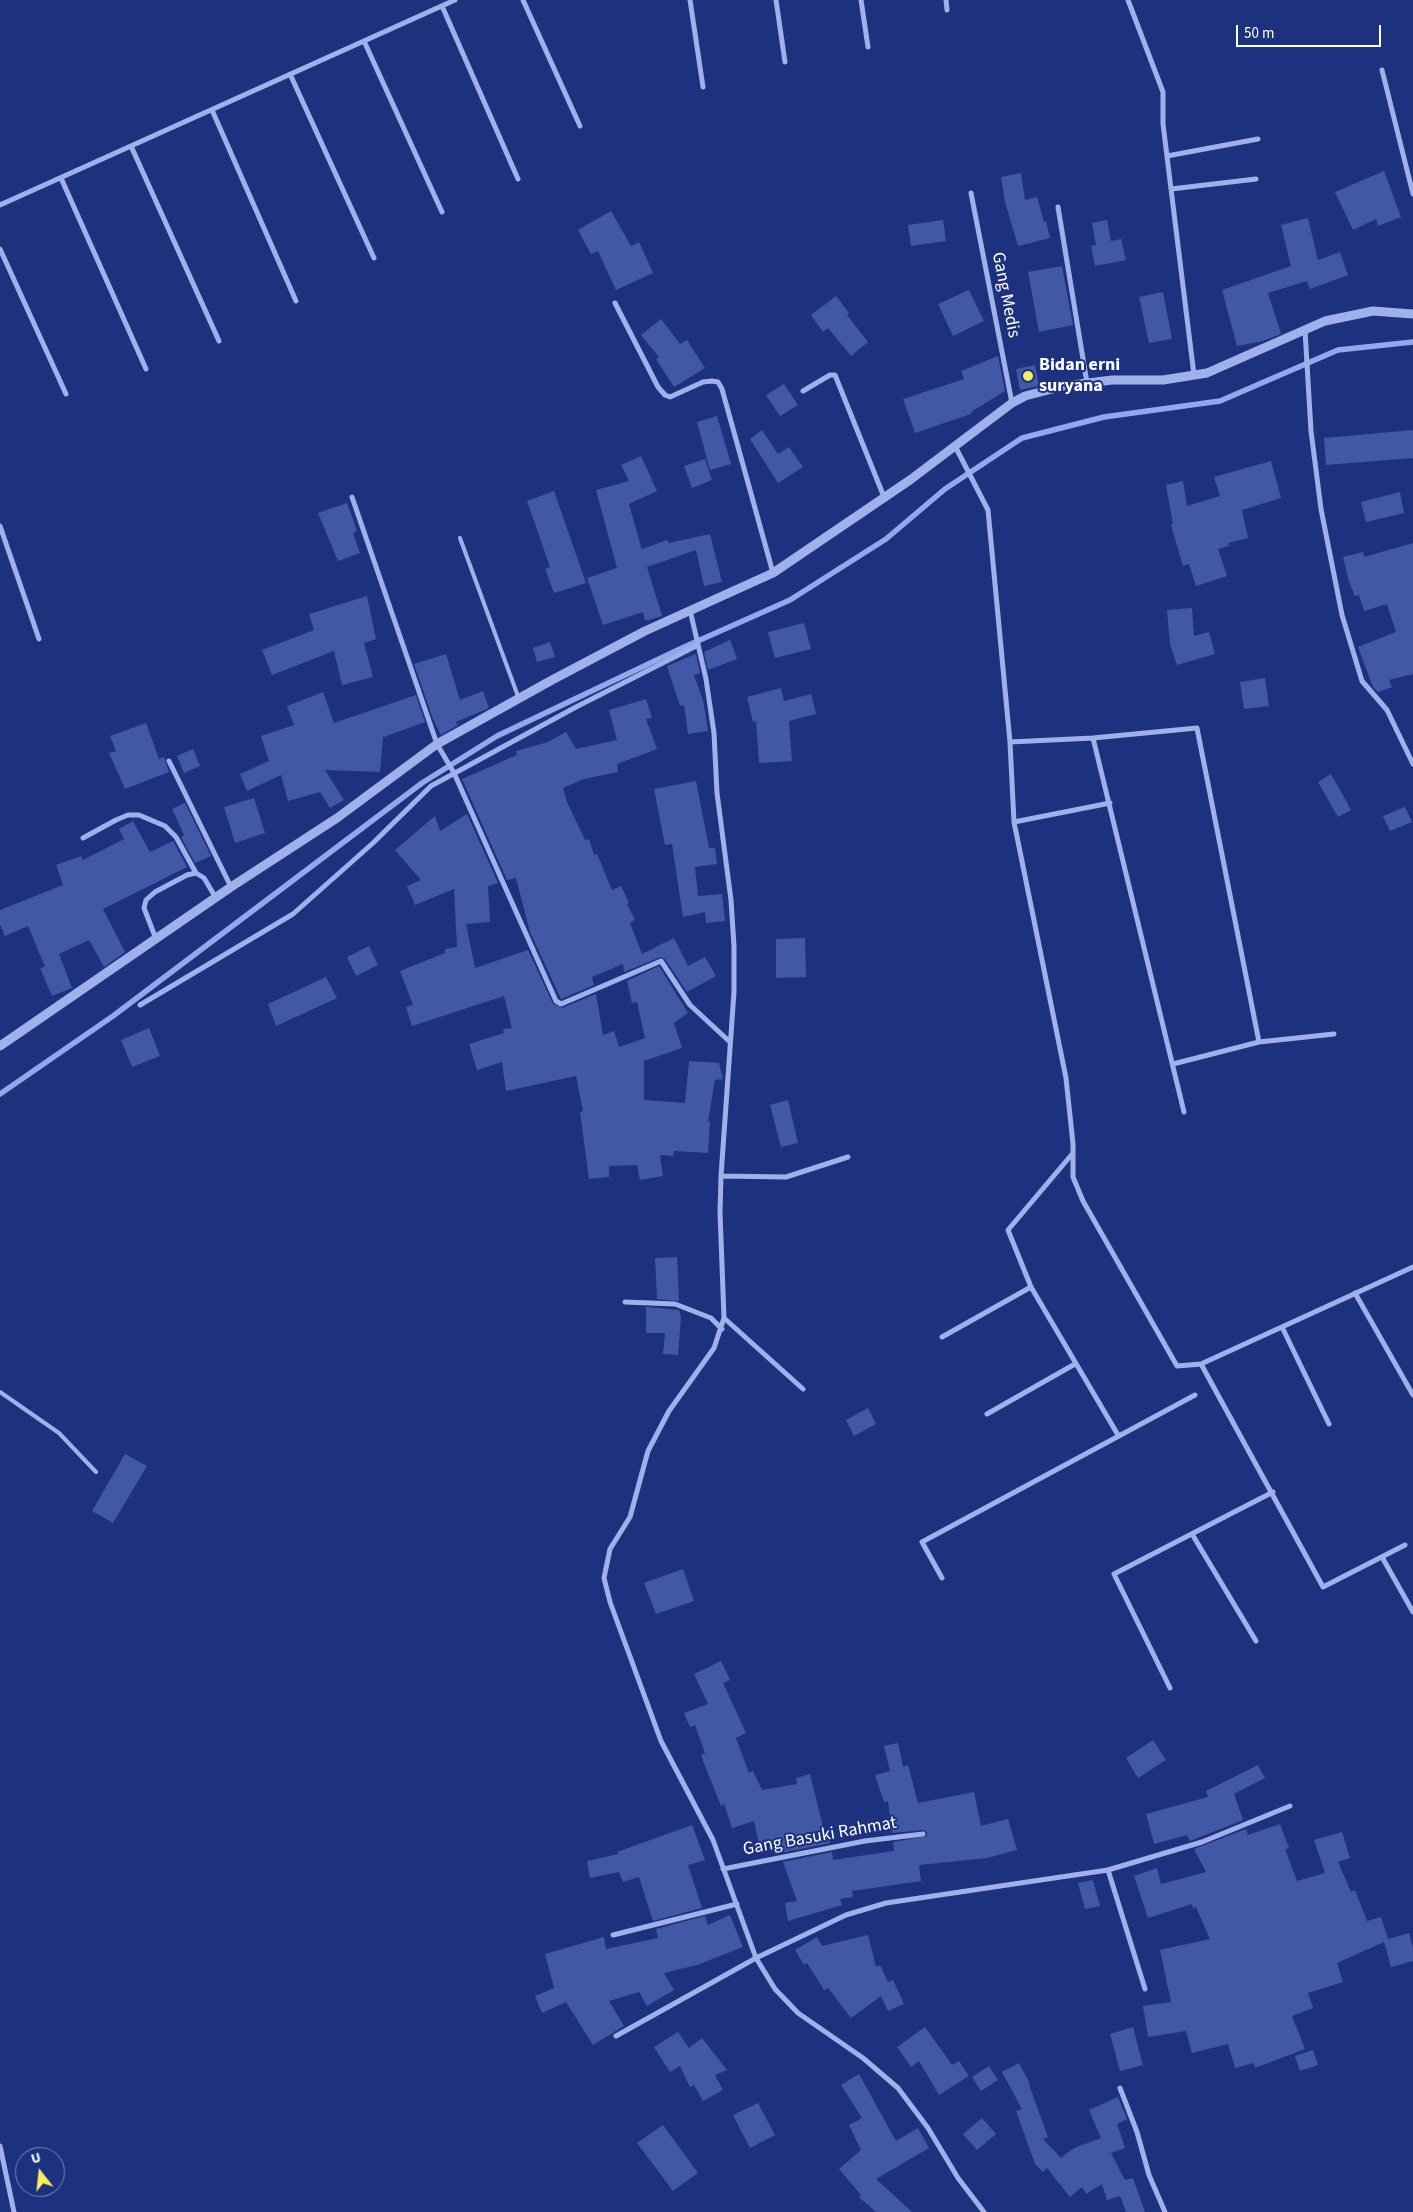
<!DOCTYPE html>
<style>
body{margin:0}
#map{position:relative;width:1413px;height:2212px;overflow:hidden;background:#1d327f;font-family:"Source Sans 3",sans-serif}
canvas{display:block}
.north{position:absolute;left:15px;top:2147px;width:50px;height:50px;box-sizing:border-box;background:#1d327f;border:1px solid #7784b2;border-radius:50%;rotate:344deg;font-size:14px;font-weight:700;line-height:20px;text-align:center;color:#fff}
.north::after{content:'';display:block;margin:auto;width:18px;height:22px;background:#f9ee5e;clip-path:polygon(50% 0,100% 100%,50% 72%,0 100%)}
.scale{position:absolute;left:1236px;top:25px;width:145px;height:22px;box-sizing:border-box;border:2px solid #fff;border-top:0;padding-left:6px;font-size:15px;line-height:18px;white-space:nowrap;color:#fff;-webkit-text-stroke:4px #1d327f;paint-order:stroke}
</style>
<div id="map">
<canvas width="1413" height="2212"></canvas>
<div class="north">U</div>
<div class="scale">50 m</div>
</div>
<script>
const ctx = document.querySelector('canvas').getContext('2d');
ctx.lineJoin = 'round';
const toPath = rows => new Path2D(rows.map(r => 'M' + r).join(''));
function stroke(path, color, width, dash) { ctx.strokeStyle = color; ctx.lineWidth = width; ctx.lineCap = dash ? 'butt' : 'round'; ctx.setLineDash(dash || []); ctx.stroke(path); }
function fillPath(path, color) { ctx.fillStyle = color; ctx.fill(path, 'evenodd'); }
function label(font, color, halo, rows, align = 'center') {
  ctx.font = font + ' "Source Sans 3",sans-serif'; ctx.lineWidth = 4; ctx.setLineDash([]); ctx.textBaseline = 'middle'; ctx.strokeStyle = halo; ctx.fillStyle = color; for (const [text, x, y, turn = 0] of rows) {
    ctx.save(); ctx.translate(x, y); ctx.rotate((+turn || 0) * Math.PI / 180); ctx.textAlign = isNaN(turn) ? turn : align; if (halo) ctx.strokeText(text, 0, 0); ctx.fillText(text, 0, 0); ctx.restore();
  }
}
const stream = toPath([
 [0,1094,113,1016,422,783,497,736,682,648,790,600,886,539,945,489,1022,438,1104,417,1220,401,1338,350,1413,342]
]);
const building = toPath([
 [1384,171,1401,217,1378,226,1376,219,1353,230,1335,192],
 [1021,173,1025,200,1037,197,1044,222,1046,221,1050,238,1018,246,1005,202,1001,177],
 [611,211,631,246,639,242,653,273,616,290,598,251,591,254,578,230],
 [1308,218,1318,260,1340,252,1348,275,1310,289,1307,281,1268,293,1281,334,1263,341,1237,346,1222,290,1291,266,1281,225],
 [943,220,946,241,911,246,908,225],
 [1107,220,1111,241,1121,239,1126,260,1095,266,1091,246,1096,245,1092,223],
 [1062,266,1073,325,1039,332,1028,272],
 [969,290,984,321,953,336,938,304],
 [1163,292,1172,339,1149,343,1139,297],
 [836,296,849,313,847,315,868,342,851,356,828,328,823,332,811,315],
 [661,319,680,344,687,340,705,368,674,387,656,359,659,357,641,335],
 [998,356,1005,391,971,412,971,414,915,433,903,399,964,379,961,371],
 [1035,365,1039,386,1020,390,1016,369],
 [784,384,798,405,780,416,766,395],
 [717,416,731,464,710,470,697,422],
 [762,430,778,454,789,447,803,467,778,483,750,439],
 [1413,430,1413,458,1326,465,1324,438],
 [641,456,657,491,629,504,641,547,642,549,667,540,669,543,710,534,722,582,704,586,696,550,647,567,662,616,645,621,643,612,603,625,587,578,617,568,596,490,629,481,621,465],
 [705,459,712,480,692,488,684,466],
 [1271,461,1281,498,1242,510,1248,538,1228,543,1229,546,1218,549,1227,576,1196,586,1189,564,1183,566,1171,525,1173,524,1166,485,1183,481,1187,506,1220,496,1214,477],
 [554,491,586,583,554,593,545,569,550,567,527,501],
 [1400,492,1404,513,1366,522,1361,502],
 [347,503,357,531,353,533,360,553,338,561,318,513],
 [1413,543,1413,674,1389,680,1392,687,1378,692,1373,687,1358,647,1396,632,1387,604,1364,611,1359,595,1355,596,1349,582,1343,557,1363,552,1364,557],
 [367,596,376,639,364,643,373,677,342,685,334,651,272,675,262,650,314,630,309,614],
 [1192,608,1194,636,1209,632,1215,654,1177,665,1170,644,1167,610],
 [804,623,811,649,775,658,768,632],
 [730,640,737,659,708,670,704,652],
 [550,642,555,657,537,662,533,648],
 [446,654,460,700,483,691,489,708,456,722,458,725,441,735,433,719,414,664],
 [696,654,700,673,694,675,703,700,708,731,688,734,684,705,680,706,667,666],
 [1265,678,1269,706,1244,709,1240,682],
 [781,688,784,701,811,694,816,714,789,721,792,761,759,763,756,721,753,722,747,697],
 [323,692,334,723,416,695,425,722,384,737,383,736,380,772,325,770,344,800,330,808,320,792,288,801,281,775,247,791,240,774,269,761,261,736,294,725,287,706],
 [646,699,652,718,646,719,657,749,617,764,618,772,584,779,563,788,567,802,585,840,589,839,594,855,597,854,612,890,621,886,629,903,627,904,635,920,630,923,642,954,674,938,688,966,705,957,716,976,687,992,665,959,661,957,624,972,623,964,592,977,594,985,561,999,530,932,516,878,507,880,462,779,517,755,516,751,548,742,566,732,576,749,617,740,609,710],
 [146,723,159,759,164,757,169,772,125,789,109,753,116,751,110,736],
 [193,749,200,766,184,773,177,756],
 [1331,774,1351,810,1338,817,1318,782],
 [696,781,709,848,715,848,717,864,695,867,698,896,722,894,725,921,706,923,705,912,683,917,672,844,665,845,654,789],
 [254,798,265,833,235,843,224,807],
 [185,803,211,856,195,863,181,837,184,835,172,809],
 [1405,807,1412,822,1390,831,1383,816],
 [467,814,498,883,488,886,490,922,466,924,475,968,528,950,553,1004,562,1008,596,994,603,1035,614,1031,619,1047,645,1038,637,1002,632,1003,627,981,659,966,688,1013,674,1023,682,1048,644,1061,644,1100,685,1103,689,1061,719,1063,723,1079,715,1080,708,1121,710,1121,708,1153,674,1151,673,1156,660,1155,663,1176,640,1180,637,1165,609,1166,609,1177,589,1179,580,1112,583,1111,576,1076,506,1091,502,1062,477,1070,469,1044,504,1033,503,1029,512,1028,504,996,412,1026,406,1007,413,1005,400,971,445,953,445,949,457,947,454,889,415,905,407,886,421,880,395,850,435,816,440,831],
 [133,821,150,852,173,841,187,867,103,909,125,952,104,967,89,940,59,954,72,988,52,996,40,968,45,967,28,926,5,936,0,924,0,910,63,885,56,865,81,856,83,860,124,839,119,829],
 [805,938,806,977,776,978,776,939],
 [369,946,378,965,356,976,347,957],
 [326,977,337,998,276,1026,268,1004],
 [149,1028,160,1056,132,1067,121,1040],
 [788,1100,798,1143,781,1147,770,1105],
 [677,1257,679,1301,657,1299,655,1258],
 [646,1307,679,1310,681,1317,678,1355,663,1354,665,1333,646,1333],
 [868,1408,876,1424,854,1436,846,1420],
 [125,1454,147,1466,113,1523,92,1511],
 [683,1569,694,1601,656,1614,644,1583],
 [721,1661,730,1680,723,1683,746,1733,736,1738,749,1773,753,1771,762,1790,797,1784,796,1778,810,1774,824,1831,828,1830,830,1843,776,1854,773,1840,759,1844,754,1821,732,1828,724,1804,721,1806,707,1771,701,1755,705,1753,695,1725,690,1727,684,1713,708,1704,694,1674],
 [1153,1740,1166,1760,1138,1778,1126,1758],
 [898,1743,903,1767,908,1765,918,1803,974,1792,981,1826,1008,1819,1017,1850,987,1858,919,1865,921,1881,852,1891,853,1897,840,1899,842,1905,788,1921,785,1903,797,1901,783,1862,832,1852,833,1860,894,1851,893,1842,927,1836,927,1832,923,1830,892,1833,888,1801,884,1802,875,1775,890,1771,884,1746],
 [1258,1765,1265,1778,1234,1794,1243,1820,1190,1841,1187,1835,1154,1844,1146,1814,1208,1797,1206,1791],
 [1280,1824,1289,1848,1285,1849,1297,1881,1325,1873,1314,1840,1342,1832,1350,1858,1338,1862,1351,1892,1355,1890,1367,1921,1381,1917,1388,1939,1409,1933,1413,1948,1413,1961,1391,1967,1384,1942,1337,1963,1343,1982,1308,1993,1313,2008,1292,2016,1305,2049,1255,2068,1254,2063,1235,2068,1228,2044,1192,2053,1186,2031,1148,2037,1143,2006,1171,2002,1160,1950,1210,1939,1196,1907,1193,1908,1192,1904,1148,1918,1134,1876,1157,1868,1161,1884,1206,1872,1194,1849,1246,1829,1248,1835],
 [692,1825,705,1860,688,1865,702,1908,653,1921,639,1877,623,1882,619,1872,590,1878,587,1861,618,1854,617,1852],
 [1093,1880,1100,1906,1085,1909,1078,1883],
 [730,1915,743,1947,697,1965,664,1973,674,1990,647,2006,639,1992,609,2001,624,2026,593,2045,566,2002,542,2013,535,1996,554,1988,545,1954,604,1937,606,1949,658,1938,656,1929,705,1916,708,1925],
 [868,1935,876,1967,880,1965,888,1982,893,1980,904,2004,888,2011,881,1996,851,2018,828,1988,824,1990,807,1963,804,1965,795,1950,817,1937,822,1946],
 [925,2027,952,2065,959,2061,969,2076,939,2095,919,2061,911,2067,897,2047],
 [1133,2027,1143,2065,1120,2071,1110,2034],
 [678,2032,689,2048,702,2038,727,2070,715,2075,723,2090,703,2101,694,2085,690,2087,680,2066,670,2072,654,2047],
 [1313,2050,1318,2065,1300,2071,1295,2056],
 [1019,2063,1030,2084,1029,2085,1048,2137,1043,2139,1061,2158,1074,2148,1101,2138,1089,2110,1118,2097,1127,2119,1117,2124,1125,2148,1111,2153,1125,2180,1133,2178,1145,2212,1126,2212,1120,2196,1107,2200,1102,2184,1086,2194,1082,2187,1070,2197,1047,2168,1043,2172,1035,2164,1016,2111,1022,2109,1002,2072],
 [989,2066,998,2080,981,2091,972,2077],
 [859,2074,896,2141,918,2128,929,2148,876,2179,912,2212,876,2212,859,2197,861,2195,839,2169,861,2150,849,2125,862,2118,841,2085],
 [758,2103,775,2135,750,2148,733,2115],
 [982,2118,996,2134,977,2150,963,2134],
 [663,2125,698,2173,673,2191,637,2143]
]);
const service = toPath([
 [460,538,519,699],
 [0,1392,59,1433,96,1472]
]);
const minor = toPath([
 [523,0,580,126],
 [690,0,703,87],
 [776,0,785,62],
 [861,0,868,47],
 [946,0,947,10],
 [1128,0,1163,92,1163,124,1194,375],
 [442,6,518,179],
 [364,41,442,212],
 [1382,70,1413,194],
 [290,74,374,258],
 [212,110,296,301],
 [131,146,219,341],
 [1167,156,1258,139],
 [61,178,146,369],
 [1171,189,1256,179],
 [971,193,1012,403],
 [0,205,455,0],
 [1058,207,1087,383],
 [0,249,66,394],
 [615,303,658,387,665,395,670,397,703,382,712,381,718,382,722,389,773,573],
 [1305,330,1311,431,1321,509,1342,615,1362,681,1387,710,1413,764],
 [803,391,830,375,835,375,884,497],
 [955,446,988,510,1010,742,1014,822,1066,1078,1073,1144,1073,1177,1083,1201,1177,1366,1201,1364,1413,1267],
 [352,497,437,744,454,773,556,1001,561,1004,661,961,690,1005,730,1042],
 [0,526,39,639],
 [690,610,706,679,714,733,717,793,731,900,734,946,734,992,721,1176,720,1212,724,1318,714,1348,669,1411,648,1451,630,1517,610,1549,604,1578,610,1602,661,1741,713,1840,756,1958,775,1989,798,2013,863,2058,898,2088,928,2128,958,2178,984,2212],
 [1093,738,1184,1112],
 [1010,742,1093,738,1197,728,1259,1042],
 [169,761,231,887],
 [1014,822,1110,803],
 [83,838,116,820,128,815,139,815,165,826,176,837,196,873],
 [156,939,144,908,146,900,155,892,187,875,196,873,204,878,216,898],
 [140,1005,293,914,373,843,431,786,576,707,698,645],
 [1173,1064,1259,1042,1334,1034],
 [1073,1153,1008,1230,1031,1287,1118,1435],
 [721,1176,786,1177,848,1157],
 [1355,1293,1413,1395],
 [625,1302,675,1304,711,1318,722,1329],
 [724,1318,803,1389],
 [1282,1327,1329,1424],
 [942,1337,1031,1287],
 [1201,1364,1323,1587,1405,1545],
 [987,1414,1075,1364],
 [1192,1534,1256,1641],
 [1382,1557,1413,1612],
 [942,1578,922,1542,1195,1395],
 [1170,1688,1114,1574,1273,1492],
 [723,1869,865,1841,923,1834],
 [1108,1870,1145,1989],
 [613,1935,737,1904],
 [616,2036,756,1958,846,1915,886,1903,1108,1870,1202,1842,1290,1806],
 [1120,2088,1137,2132,1149,2175,1165,2212],
 [0,2146,14,2212]
]);
const tertiary = toPath([
 [0,1046,231,887,337,818,437,744,552,680,645,631,773,573,910,480,1012,403,1025,396,1064,386,1112,380,1163,380,1207,373,1325,321,1373,311,1413,314]
]);
const markers = [
 [1028,376,6,"#f9ee5e"]
];
const streetNames = [
 ["Gang Medis",1005,295,79],
 ["Gang Basuki Rahmat",820,1837,-10]
];
const poiNames = [
 ["Bidan erni",1039,366],
 ["suryana",1039,387]
];
stroke(stream, '#93a8eb', 5.5);
fillPath(building, '#4158a7');
stroke(service, '#a0b1e9', 4);
stroke(minor, '#a0b1e9', 5);
stroke(tertiary, '#a0b1e9', 9);
for (const [x, y, r, color] of markers) { const dot = new Path2D(); dot.arc(x, y, r, 0, 2 * Math.PI); ctx.fillStyle = color; ctx.fill(dot); stroke(dot, '#1d327f', 2); }
label('18px', '#fff', '#1d327f', streetNames);
label('bold 18px', '#fff', '#1d327f', poiNames, 'left');
</script>
